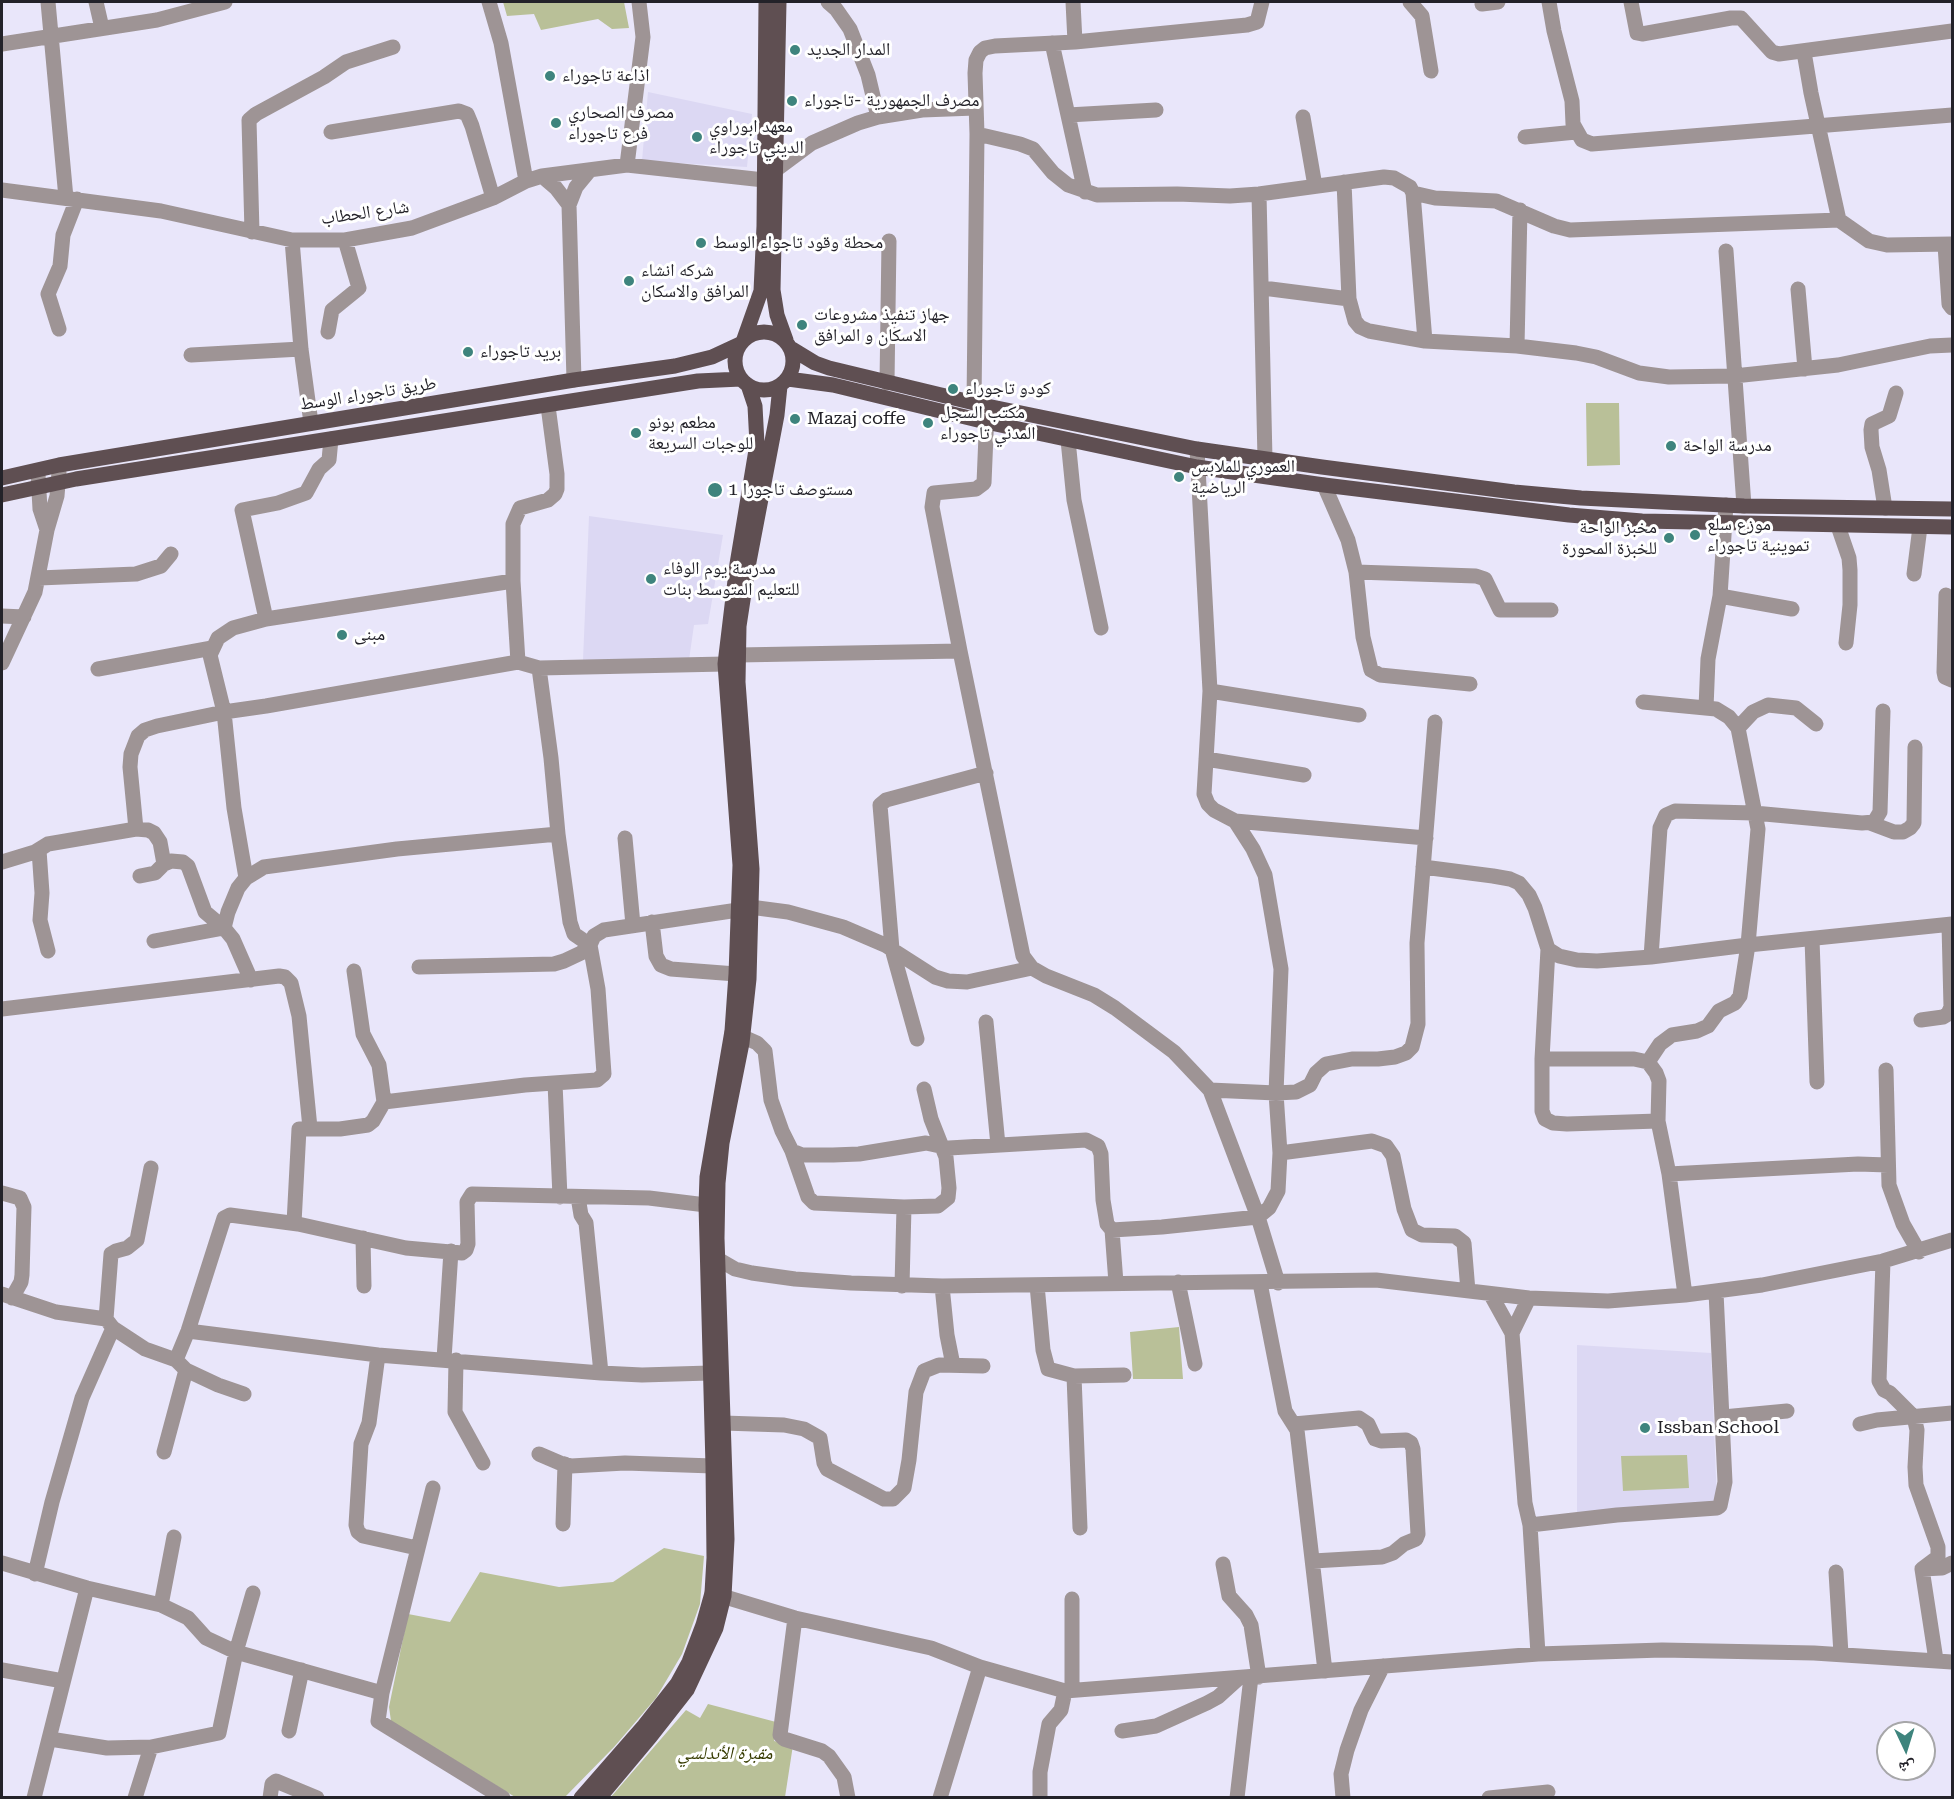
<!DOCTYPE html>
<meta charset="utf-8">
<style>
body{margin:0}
#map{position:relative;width:1954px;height:1799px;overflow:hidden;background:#e9e6fa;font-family:"Roboto Serif","Noto Naskh Arabic",serif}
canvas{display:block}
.frame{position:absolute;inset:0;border:3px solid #232229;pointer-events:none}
.north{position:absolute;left:1876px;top:1721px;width:60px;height:60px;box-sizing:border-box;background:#fff;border:2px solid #a7a7a9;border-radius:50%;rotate:176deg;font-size:16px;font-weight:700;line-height:24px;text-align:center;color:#232229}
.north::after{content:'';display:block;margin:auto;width:21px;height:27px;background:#3e847d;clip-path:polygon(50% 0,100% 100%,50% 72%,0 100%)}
</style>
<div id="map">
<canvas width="1954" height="1799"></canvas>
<div class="frame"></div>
<div class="north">ش</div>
</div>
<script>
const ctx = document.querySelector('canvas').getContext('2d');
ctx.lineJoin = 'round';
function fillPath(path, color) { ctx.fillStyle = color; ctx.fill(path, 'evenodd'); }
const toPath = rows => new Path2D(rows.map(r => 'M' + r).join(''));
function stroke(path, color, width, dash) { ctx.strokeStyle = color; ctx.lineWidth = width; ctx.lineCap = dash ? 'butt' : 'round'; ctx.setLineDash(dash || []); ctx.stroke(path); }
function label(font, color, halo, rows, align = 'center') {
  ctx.font = font + ' "Roboto Serif","Noto Naskh Arabic",serif'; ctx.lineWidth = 6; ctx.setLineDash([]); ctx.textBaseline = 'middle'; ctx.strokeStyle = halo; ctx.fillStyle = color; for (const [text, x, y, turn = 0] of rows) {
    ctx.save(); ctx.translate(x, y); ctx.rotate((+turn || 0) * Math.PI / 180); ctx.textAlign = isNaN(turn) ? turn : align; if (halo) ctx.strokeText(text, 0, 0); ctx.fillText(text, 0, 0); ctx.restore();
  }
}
const built = toPath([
 [648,92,752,114,747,167,642,161],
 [589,516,723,535,708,624,694,625,689,660,583,660],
 [1577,1345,1711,1353,1717,1503,1577,1513]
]);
const green = toPath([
 [503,2,624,2,629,28,612,29,598,19,541,30,534,14,507,16],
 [1586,403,1619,403,1620,465,1587,466],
 [1179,1327,1183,1379,1133,1379,1130,1332],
 [1687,1455,1689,1488,1623,1491,1621,1456],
 [664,1548,704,1556,700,1604,682,1654,656,1698,614,1747,565,1797,515,1797,391,1721,389,1707,408,1614,450,1622,480,1572,559,1587,613,1582],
 [708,1704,776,1722,774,1741,793,1745,785,1797,610,1798,686,1710,700,1718]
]);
const minor = toPath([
 [48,2,66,198],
 [96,2,102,28],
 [489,2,501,43,526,181],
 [828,2,836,9,850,29,868,75,878,117],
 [1073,2,1075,42],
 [1410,2,1422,16,1431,71],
 [1549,2,1554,31,1572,101,1573,124,1582,140,1592,144,1952,115],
 [1631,2,1637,33,1642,34,1731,18,1741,18,1772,52,1779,54,1952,31],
 [1482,4,1498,2],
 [1052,43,1085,192],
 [2,44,157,20,225,2],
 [1068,115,1156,110],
 [1303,117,1315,186],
 [331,132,459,111,467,114,472,126,493,198],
 [977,134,1020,144,1033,149,1053,173,1068,185,1097,195,1177,194,1230,196,1259,194,1384,177,1394,178,1410,187,1413,193,1425,341],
 [1525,137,1576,132],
 [627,165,643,37,639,2],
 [777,169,812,143,858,123,878,117,922,110,975,108],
 [542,176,556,188,569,205],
 [1344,182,1349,299,1355,321,1360,327,1369,331,1425,341,1517,346,1576,353,1596,357,1639,373,1669,377,1734,376,1838,365,1930,346,1952,345],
 [2,190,161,211,292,240,345,240,412,228,493,198,526,181,542,176,627,165,764,180],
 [1413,193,1435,198,1496,201,1554,226,1570,230,1839,220,1811,93,1804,52],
 [1259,194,1265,459],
 [1839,220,1869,241,1887,245,1952,244],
 [252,232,249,120,256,114,324,77,346,62,393,47],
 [292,240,301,349,311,423],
 [1945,245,1949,304,1952,308],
 [1726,251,1744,506],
 [1263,288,1349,299],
 [1798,289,1805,369],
 [59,329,48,294,60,266,63,235,77,199],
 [328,332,332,310,359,288,345,240],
 [1517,346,1520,210],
 [191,355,301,349],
 [574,380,569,205,576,187,590,170],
 [887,383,889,241],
 [974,403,977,134,975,73,976,60,980,52,985,48,995,46,1075,42,1247,25,1257,22,1262,2],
 [987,411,984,483,976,489,934,493,932,507,960,651,1023,956,1032,968,1046,976,1094,995,1115,1008,1174,1052,1210,1090,1258,1217,1278,1283],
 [1068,440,1074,500,1101,628],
 [1197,449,1210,691,1359,715],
 [38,474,40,509,47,530],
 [1324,485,1348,540,1356,572,1363,637,1371,670,1380,675,1470,684],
 [1885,508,1879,470,1872,447,1871,430,1872,424,1889,416,1896,393],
 [1838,526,1849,558,1850,570,1850,605,1846,643],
 [1356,572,1476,576,1485,579,1500,610,1551,610],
 [1914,574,1920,527],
 [39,578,136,574,161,566,171,554],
 [1946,595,1944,672,1945,677,1952,680],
 [1720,596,1792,609],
 [2,616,24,617],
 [266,619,242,510,278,503,306,493,319,469,329,460,331,439],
 [738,655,960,651],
 [518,662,513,581,513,524,520,508,548,500,555,494,557,489,557,474,548,406],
 [2,663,35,592,47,530,57,496,59,472],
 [98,669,212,648],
 [1210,691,1204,794,1208,804,1214,810,1235,821,1426,838],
 [1643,702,1716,709,1729,717,1738,728,1758,829,1748,945,1740,996,1735,1003,1719,1011,1708,1026,1697,1031,1672,1035,1660,1044,1648,1062],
 [1706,708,1708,659,1720,596,1726,505],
 [1738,728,1753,712,1768,705,1796,708,1816,724],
 [1206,759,1304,775],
 [1870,823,1894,832,1903,832,1910,828,1914,823,1915,747],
 [136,829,130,767,131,754,138,736,145,730,157,726,224,712,266,706,518,662,539,668,725,664],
 [625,838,633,925],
 [39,850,42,893,40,920,48,951],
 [2,862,35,852,48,844,136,829,148,830,154,833,160,842,164,864],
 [1423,867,1493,876,1510,879,1519,883,1529,895,1535,908,1548,949,1559,956,1577,960,1597,961,1651,957,1748,945,1952,924],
 [140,876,155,873,164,864,171,861,183,862,188,866,205,912,224,928,233,939,251,980],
 [246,878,234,808,224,712,210,655,218,638,233,628,266,619,513,581],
 [750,907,788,912,843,927,885,945,935,977,948,981,967,982,1032,968],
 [652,922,656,956,661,965,671,969,736,974],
 [224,928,228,912,238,888,246,878,264,867,397,849,558,834],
 [1812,939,1817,1082],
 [154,941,224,928],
 [1548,949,1542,1059,1542,1111,1545,1119,1553,1123,1567,1124,1658,1121],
 [1651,957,1660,828,1666,815,1675,811,1754,813,1862,823,1874,822,1880,812,1883,711],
 [419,967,554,964,564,961,581,953,590,945,594,936,604,930,738,910],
 [2,1009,279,976,285,977,291,983,299,1016,310,1128],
 [1921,1020,1943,1017,1948,1014,1951,1007,1949,925],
 [986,1022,998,1145],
 [732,1032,757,1043,765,1051,771,1100,782,1131,792,1151,802,1155,833,1155,859,1154,926,1143,949,1148,1086,1140,1098,1146,1101,1154,1103,1200,1107,1224,1112,1230],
 [917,1039,892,949,880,805,886,800,986,773],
 [1542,1059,1634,1059,1648,1062,1656,1073,1659,1081,1658,1121,1669,1174,1685,1295],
 [1886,1070,1889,1185,1903,1224,1919,1252],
 [555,1083,560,1197],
 [1210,1090,1276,1093,1296,1092,1310,1085,1316,1073,1326,1064,1352,1059,1378,1059,1395,1057,1406,1053,1412,1047,1418,1024,1417,943,1435,722],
 [384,1102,525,1085,597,1080,604,1074,598,989,590,945,574,934,570,922,558,834,551,758,539,668],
 [792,1151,808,1197,814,1203,904,1207,938,1206,948,1198,949,1188,946,1157,931,1119,924,1089],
 [1280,1153,1372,1141,1386,1146,1393,1156,1404,1209,1412,1230,1422,1235,1455,1236,1464,1243,1468,1291],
 [1669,1174,1858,1164,1888,1165],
 [2,1193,20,1198,24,1207,22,1275,21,1282,12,1298],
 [578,1197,581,1215,586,1223,601,1373],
 [294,1223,299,1129,340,1129,368,1125,373,1121,384,1102,379,1065,363,1034,354,971],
 [363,1238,364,1286],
 [709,1254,735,1269,752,1273,795,1279,851,1283,942,1286,1376,1280,1529,1298,1608,1301,1685,1295,1762,1285,1883,1261,1952,1240],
 [1883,1261,1879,1381,1884,1390,1890,1393,1914,1417,1917,1430,1915,1467,1916,1485,1938,1547,1938,1557,1922,1569,1936,1660],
 [1178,1282,1195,1364],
 [1116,1283,1112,1230,1162,1227,1258,1217,1269,1208,1278,1191,1280,1153,1276,1093,1281,969,1265,875,1253,849,1235,821],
 [1260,1283,1285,1411,1297,1430,1325,1671],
 [1037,1285,1043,1350,1048,1369,1074,1376,1124,1375],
 [902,1286,904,1207],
 [942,1286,947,1335,953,1365],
 [2,1294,56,1312,106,1319,113,1328,145,1349,176,1360,186,1370,164,1452],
 [1491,1295,1512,1333,1525,1503,1530,1525,1538,1654],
 [106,1319,111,1254,116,1251,127,1248,137,1240,151,1168],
 [188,1331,378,1355,601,1373,642,1375,710,1373],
 [1512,1333,1529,1298],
 [378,1355,369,1423,361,1444,356,1525,358,1532,363,1536,417,1548],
 [444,1359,451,1251],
 [176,1360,188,1331,224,1218,230,1215,298,1224,406,1248,462,1253,466,1250,468,1244,467,1202,472,1194,649,1198,706,1205],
 [456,1360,455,1412,483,1463],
 [186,1370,218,1385,244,1394],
 [1074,1376,1080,1528],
 [1723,1417,1787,1411],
 [723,1423,784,1425,804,1429,820,1438,824,1463,827,1469,884,1499,893,1499,904,1488,909,1460,916,1392,924,1371,939,1365,983,1366],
 [1294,1424,1359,1418,1368,1424,1375,1439,1381,1441,1406,1440,1411,1443,1413,1449,1418,1534,1416,1539,1404,1544,1393,1553,1382,1557,1313,1561],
 [1860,1424,1877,1420,1952,1413],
 [539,1454,560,1463,571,1466,625,1463,713,1466],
 [433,1488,382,1693,378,1721,503,1798],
 [563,1524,565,1464],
 [1530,1525,1617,1515,1717,1508,1720,1506,1725,1482,1716,1292],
 [2,1563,87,1588,161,1605,188,1618,206,1638,236,1652,382,1693],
 [1223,1564,1229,1596,1246,1615,1251,1625,1259,1677],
 [1922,1569,1942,1568,1952,1563],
 [1836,1572,1841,1654],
 [35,1574,52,1502,82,1398,113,1328],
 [712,1593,795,1618,931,1648,980,1667,1065,1691,1538,1654,1662,1650,1814,1653,1952,1662],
 [1072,1599,1072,1690],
 [161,1605,174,1537],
 [795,1618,780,1735,784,1739,822,1751,829,1756,844,1777,848,1798],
 [2,1670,63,1681],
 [289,1731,302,1670],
 [1122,1731,1156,1726,1207,1703,1218,1697,1239,1678],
 [50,1739,107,1748,151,1747,219,1733,236,1652,253,1593],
 [34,1798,87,1588],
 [135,1798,151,1747],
 [270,1798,272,1784,276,1781,317,1798],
 [940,1798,980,1667],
 [1040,1798,1040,1772,1049,1724,1061,1710,1065,1691],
 [1237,1798,1251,1677],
 [1343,1798,1341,1774,1347,1750,1361,1710,1383,1666],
 [1489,1798,1548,1792]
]);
const major = toPath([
 [779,2,773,290,777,315,786,340],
 '735 361a29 29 0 1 1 58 0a29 29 0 1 1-58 0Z',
 [744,339,761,291,764,226,766,2],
 [792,349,815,363,829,368,987,406,1197,449,1322,467,1514,492,1581,498,1744,506,1952,509],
 [788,379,833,385,986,422,1197,467,1324,485,1569,515,1642,521,1952,527],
 [2,478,59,465,574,380,675,366,712,357,740,344],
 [2,495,76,479,698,381,741,379],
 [581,1798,644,1726,677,1684,689,1662,703,1625,712,1593,714,1558,713,1466,706,1205,707,1177,732,1031,736,974,740,865,725,664,737,564,757,444,755,406,748,385],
 [599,1798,651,1736,687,1690,716,1628,724,1596,727,1539,717,1238,718,1183,722,1143,742,1043,749,979,752,869,738,682,739,626,748,567,777,415,780,386]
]);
const markers = [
 [795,50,6,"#3e847d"],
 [550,76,6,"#3e847d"],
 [792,101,6,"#3e847d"],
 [556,123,6,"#3e847d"],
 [697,137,6,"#3e847d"],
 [701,243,6,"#3e847d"],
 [629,281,6,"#3e847d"],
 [802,325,6,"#3e847d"],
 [468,352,6,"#3e847d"],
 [953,389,6,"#3e847d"],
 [795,419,6,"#3e847d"],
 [928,423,6,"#3e847d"],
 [636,433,6,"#3e847d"],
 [1671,446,6,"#3e847d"],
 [1179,477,6,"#3e847d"],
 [715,490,8,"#3e847d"],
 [1695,535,6,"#3e847d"],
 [1669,538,6,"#3e847d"],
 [651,579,6,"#3e847d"],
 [342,635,6,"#3e847d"],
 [1645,1428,6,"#3e847d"]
];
const poiNames = [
 ["المدار الجديد",807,50],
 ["اذاعة تاجوراء",562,76],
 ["مصرف الجمهورية -تاجوراء",804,101],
 ["مصرف الصحاري",568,113],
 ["فرع تاجوراء",568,134],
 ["معهد ابوراوي",709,127],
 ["الديني تاجوراء",709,148],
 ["محطة وقود تاجواء الوسط",713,243],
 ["شركه انشاء",641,271],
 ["المرافق والاسكان",641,292],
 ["جهاز تنفيذ مشروعات",814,315],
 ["الاسكان و المرافق",814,336],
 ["بريد تاجوراء",480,352],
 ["كودو تاجوراء",965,389],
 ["مكتب السجل",940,413],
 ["المدني تاجوراء",940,434],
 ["Mazaj coffe",807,419],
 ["مطعم بونو",648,423],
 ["للوجبات السريعة",648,444],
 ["مدرسة الواحة",1683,446],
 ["العموري للملابس",1191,467],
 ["الرياضية",1191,488],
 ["مستوصف تاجورا 1",728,490],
 ["موزع سلع",1707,525],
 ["تموينية تاجوراء",1707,546],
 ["مخبز الواحة",1657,528,"right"],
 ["للخبزة المحورة",1657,549,"right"],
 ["مدرسة يوم الوفاء",663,569],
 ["للتعليم المتوسط بنات",663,590],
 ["مبنى",354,635],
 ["Issban School",1657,1428]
];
const streetNames = [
 ["شارع الحطاب",365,213,-8],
 ["طريق تاجوراء الوسط",368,394,-9]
];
const parkNames = [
 ["مقبرة الأندلسي",725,1754]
];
fillPath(built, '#dcd8f3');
fillPath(green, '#b9c098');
stroke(minor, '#9e9495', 15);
stroke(major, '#5f4f52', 15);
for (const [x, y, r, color] of markers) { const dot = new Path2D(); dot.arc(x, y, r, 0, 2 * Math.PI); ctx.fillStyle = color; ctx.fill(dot); stroke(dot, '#fff', 2); }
label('18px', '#232229', '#fff', poiNames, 'left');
label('18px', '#232229', '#fff', streetNames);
label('italic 18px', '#363b00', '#fff', parkNames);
</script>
